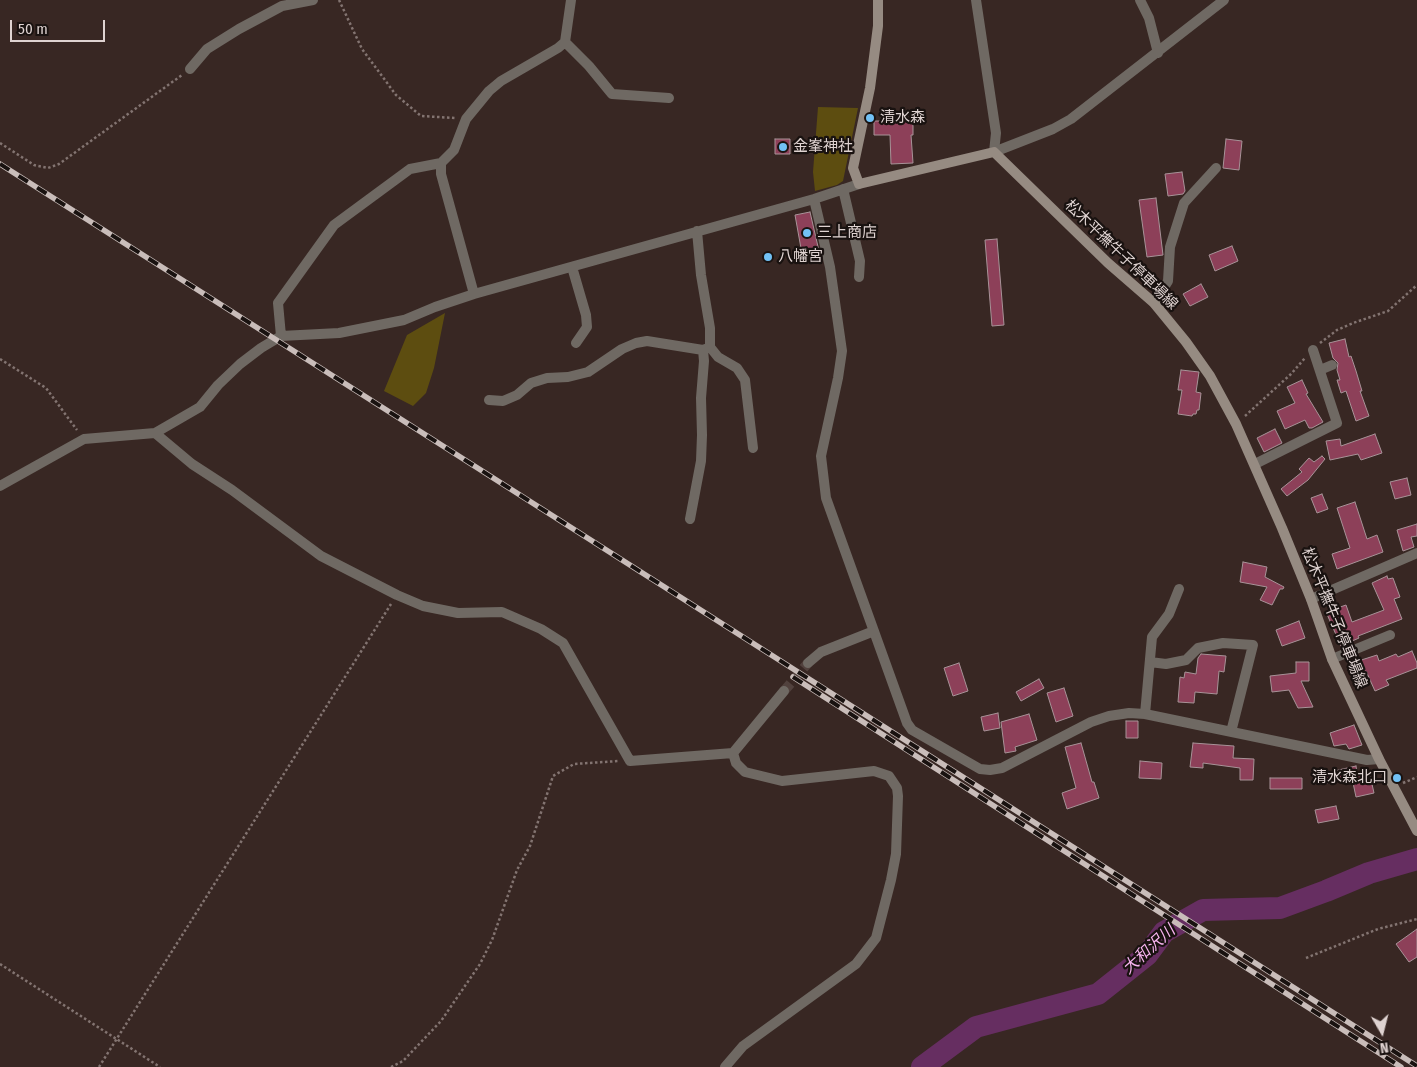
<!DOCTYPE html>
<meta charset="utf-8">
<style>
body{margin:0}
#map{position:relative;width:1417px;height:1067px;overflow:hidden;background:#382723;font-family:"Fira Sans Condensed",sans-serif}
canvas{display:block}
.north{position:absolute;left:1357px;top:1007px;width:50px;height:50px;-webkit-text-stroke:4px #191210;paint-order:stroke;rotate:172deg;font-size:14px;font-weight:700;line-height:20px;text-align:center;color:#dfd3d1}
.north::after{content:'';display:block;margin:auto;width:18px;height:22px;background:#dfd3d1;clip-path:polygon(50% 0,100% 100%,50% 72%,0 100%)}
.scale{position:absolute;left:10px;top:20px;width:95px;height:22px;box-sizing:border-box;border:2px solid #dfd3d1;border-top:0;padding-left:6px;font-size:15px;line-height:18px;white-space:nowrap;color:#dfd3d1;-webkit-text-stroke:4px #191210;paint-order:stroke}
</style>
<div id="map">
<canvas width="1417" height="1067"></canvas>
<div class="north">N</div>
<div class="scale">50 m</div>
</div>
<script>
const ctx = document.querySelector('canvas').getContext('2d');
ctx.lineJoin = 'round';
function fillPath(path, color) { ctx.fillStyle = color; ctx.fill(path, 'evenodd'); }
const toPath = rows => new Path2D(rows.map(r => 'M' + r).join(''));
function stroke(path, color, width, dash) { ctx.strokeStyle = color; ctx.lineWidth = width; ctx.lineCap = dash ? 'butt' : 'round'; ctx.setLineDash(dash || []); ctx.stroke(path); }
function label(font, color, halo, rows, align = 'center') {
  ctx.font = font + ' "Fira Sans Condensed","Noto Sans JP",sans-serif'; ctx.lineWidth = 4.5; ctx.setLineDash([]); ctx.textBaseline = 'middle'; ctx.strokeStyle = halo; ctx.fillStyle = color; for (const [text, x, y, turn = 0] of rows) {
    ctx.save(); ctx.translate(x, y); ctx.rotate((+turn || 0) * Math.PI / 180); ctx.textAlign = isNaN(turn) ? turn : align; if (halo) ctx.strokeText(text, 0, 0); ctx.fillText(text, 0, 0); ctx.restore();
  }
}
const green = toPath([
 [818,107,858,108,843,181,837,185,815,191,813,172],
 [445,313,434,368,426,393,413,406,384,391,407,335]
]);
const river = toPath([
 [922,1067,976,1027,1098,994,1147,955,1164,932,1203,910,1280,908,1326,891,1369,873,1417,859]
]);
const building = toPath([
 [874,121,913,121,913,135,911,135,913,163,891,164,890,135,874,135,874,121],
 [775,139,790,139,790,154,775,154,775,139],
 [1226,139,1242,141,1239,170,1223,168,1226,139],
 [1182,172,1185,191,1183,194,1168,196,1165,174,1182,172],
 [1156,198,1163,255,1147,257,1139,200,1156,198],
 [810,212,819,251,802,254,795,215,810,212],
 [997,239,1004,325,992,326,985,240,997,239],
 [1232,246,1238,261,1215,271,1209,255,1232,246],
 [1201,284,1208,297,1190,306,1183,294,1201,284],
 [1345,339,1349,357,1351,356,1356,371,1362,391,1360,391,1369,416,1356,421,1346,391,1341,393,1337,380,1340,380,1337,370,1338,363,1333,358,1329,343,1345,339],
 [1181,370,1199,372,1196,392,1201,393,1199,410,1197,410,1196,414,1193,414,1192,416,1178,414,1182,390,1178,390,1181,370],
 [1302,380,1308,393,1306,394,1323,422,1312,428,1309,428,1305,420,1285,429,1277,411,1295,403,1287,387,1302,380],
 [1275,429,1282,443,1264,452,1257,438,1275,429],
 [1375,434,1382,453,1361,460,1358,454,1330,460,1326,441,1340,439,1341,446,1375,434],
 [1322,456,1325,459,1308,480,1287,496,1281,489,1302,472,1299,469,1309,458,1314,462,1322,456],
 [1407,478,1411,495,1395,499,1390,482,1407,478],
 [1322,494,1328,509,1317,513,1311,498,1322,494],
 [1355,502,1367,539,1377,535,1383,552,1337,569,1332,554,1350,548,1337,508,1355,502],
 [1417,524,1417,536,1411,537,1414,547,1403,551,1397,530,1417,524],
 [1243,562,1267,567,1265,577,1284,587,1283,589,1280,589,1272,605,1260,600,1267,587,1240,582,1243,562],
 [1387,576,1388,579,1393,578,1400,597,1394,599,1402,619,1358,636,1359,638,1341,646,1326,612,1346,605,1352,622,1384,610,1372,583,1387,576],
 [1299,621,1305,638,1282,646,1276,630,1299,621],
 [1412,651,1417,663,1417,668,1386,680,1389,685,1375,691,1366,671,1359,674,1355,662,1377,655,1379,661,1396,654,1398,657,1412,651],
 [1201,654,1226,656,1224,672,1219,671,1217,694,1195,692,1194,703,1178,702,1180,677,1184,678,1185,672,1196,674,1198,658,1201,654],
 [1296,662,1309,662,1309,681,1301,681,1313,707,1298,708,1289,690,1272,692,1270,676,1296,673,1296,662],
 [959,663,968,691,953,696,944,668,959,663],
 [1039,679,1044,688,1021,701,1016,692,1039,679],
 [1064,688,1073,716,1056,722,1047,693,1064,688],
 [998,713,1000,728,984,731,981,717,998,713],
 [1029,714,1037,740,1015,747,1016,751,1005,753,1001,722,1029,714],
 [1126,721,1138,721,1138,738,1126,738,1126,721],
 [1354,725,1362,745,1349,749,1346,744,1334,746,1330,733,1354,725],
 [1081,743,1092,782,1094,782,1099,798,1067,809,1062,793,1076,788,1065,747,1081,743],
 [1193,743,1234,746,1233,758,1254,759,1253,780,1240,780,1240,768,1203,763,1203,768,1190,767,1193,743],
 [1140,761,1162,763,1161,779,1139,778,1140,761],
 [1356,766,1357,773,1369,771,1374,793,1356,797,1352,778,1323,784,1321,774,1356,766],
 [1270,778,1302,778,1302,789,1270,789,1270,778],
 [1336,806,1339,819,1318,823,1315,810,1336,806],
 [1417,929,1417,957,1409,962,1396,944,1417,929]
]);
const minorTunnel = toPath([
 [784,691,808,663]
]);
const path = toPath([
 [339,0,362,49,396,95,421,116,455,118],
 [0,143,34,165,48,168,59,164,182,75],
 [1320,343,1337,330,1353,323,1388,311,1417,285],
 [0,359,46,388,77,430],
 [1245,416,1291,374,1305,358],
 [1403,783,1417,777],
 [1306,958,1378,929,1417,919],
 [0,964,160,1067],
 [99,1067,391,604],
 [391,1067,403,1061,441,1021,480,964,492,940,517,870,530,846,553,776,574,764,619,761]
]);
const minor = toPath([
 [976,0,996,133,994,152],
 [1140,0,1149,18,1158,53],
 [565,42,589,66,612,94,669,98],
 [190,69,207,49,239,29,282,6,313,0],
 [441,163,441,174,474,294],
 [843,189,860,261,859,277],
 [814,199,830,267,842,351,838,378,821,456,826,498,907,723,912,730,980,769,990,770,1002,768,1091,722,1109,716,1129,713,1145,714,1367,760,1379,759],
 [572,267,586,315,587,327,576,343],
 [1154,303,1168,281,1170,247,1184,203,1216,168],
 [281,336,278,303,334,225,410,169,441,163,454,150,466,119,489,91,501,81,558,48,565,42,571,0],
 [710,347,718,357,737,368,745,380,753,448],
 [1320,370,1332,365],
 [489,400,503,401,517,395,531,383,547,378,568,377,588,372,622,349,636,343,647,341,703,350,710,347,710,328,701,275,697,231],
 [155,433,192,464,232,490,321,556,397,595,423,606,458,613,502,612,541,629,563,643,630,761,733,753,784,691],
 [1255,464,1337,423,1313,350],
 [0,486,84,439,155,433,200,407,218,385,240,364,261,348,281,336,339,333,404,320,435,307,474,294,814,199,859,184],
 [690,519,701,461,702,435,701,398,704,361,703,350],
 [1311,599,1417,553],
 [1332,659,1390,635],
 [1150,662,1166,664,1186,660,1198,648,1223,643,1253,645,1231,732],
 [808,663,821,652,874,631],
 [1145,714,1152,637,1169,614,1179,589],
 [725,1067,743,1046,856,964,876,938,891,880,896,854,898,796,897,788,889,776,874,771,782,781,745,772,736,763,733,753]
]);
const tertiary = toPath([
 [994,152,1053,129,1071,119,1224,0]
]);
const secondary = toPath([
 [878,0,878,26,870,88,853,168,859,184,994,152,1108,263,1154,303,1186,342,1210,376,1236,424,1282,528,1311,599,1332,659,1379,759,1417,831]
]);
const rail = toPath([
 [0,164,1417,1066],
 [793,677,1401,1067]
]);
const markers = [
 [870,118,5,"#72c1f5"],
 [783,147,5,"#72c1f5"],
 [807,233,5,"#72c1f5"],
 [768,257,5,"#72c1f5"],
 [1397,778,5,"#72c1f5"]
];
const poiNames = [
 ["清水森",880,118],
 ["金峯神社",793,147],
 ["三上商店",817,233],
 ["八幡宮",778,257],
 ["清水森北口",1387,778,"right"]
];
const streetNames = [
 ["松木平撫牛子停車場線",1121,255,44],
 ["松木平撫牛子停車場線",1334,618,68]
];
const waterNames = [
 ["大和沢川",1149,950,-42]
];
fillPath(green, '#5d4d10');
stroke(river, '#662e61', 22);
fillPath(building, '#8d4059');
stroke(building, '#a89398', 1);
stroke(minorTunnel, '#51413d', 10, [10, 5]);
stroke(path, '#837471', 2.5, [2.5, 2.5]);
stroke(minor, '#6f6963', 10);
stroke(tertiary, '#6f6963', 10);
stroke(secondary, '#968b82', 10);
stroke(rail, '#c9bdba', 5.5);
stroke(rail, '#191210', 4, [11]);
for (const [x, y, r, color] of markers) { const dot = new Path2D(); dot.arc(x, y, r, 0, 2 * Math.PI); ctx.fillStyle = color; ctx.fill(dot); stroke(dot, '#191210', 2); }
label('15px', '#dfd3d1', '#191210', poiNames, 'left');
label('15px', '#dfd3d1', '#191210', streetNames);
label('italic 16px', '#f8b4f0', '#191210', waterNames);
</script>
